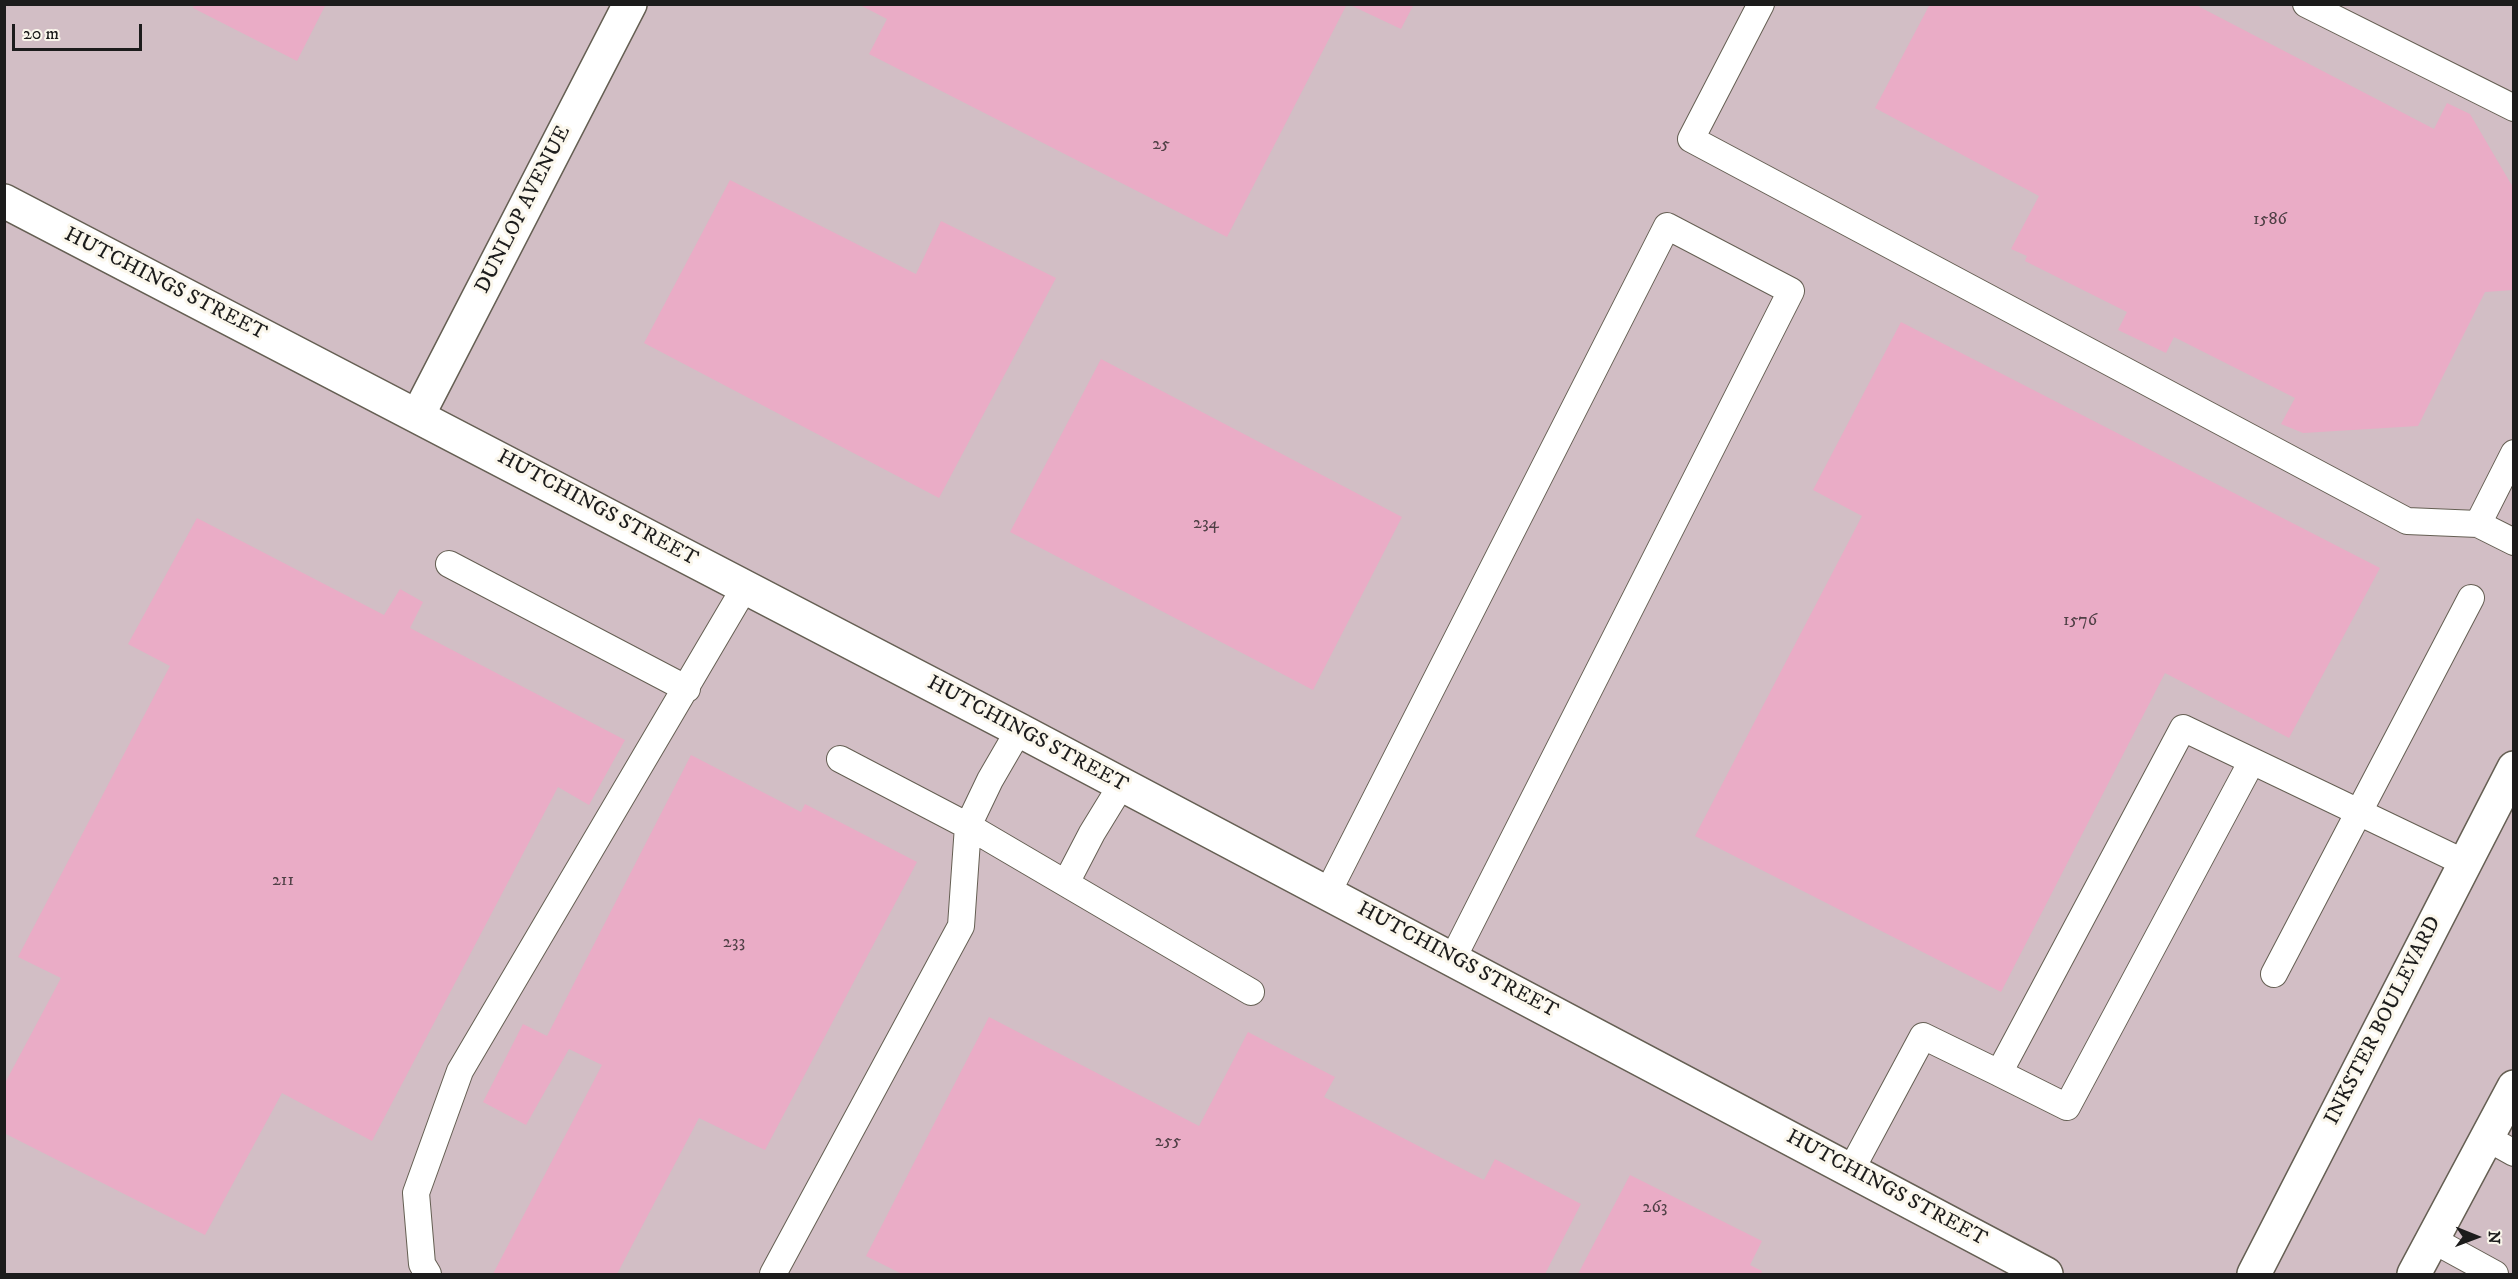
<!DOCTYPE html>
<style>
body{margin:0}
#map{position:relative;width:2518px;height:1279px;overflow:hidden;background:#eddcb9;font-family:"IM FELL DW Pica",serif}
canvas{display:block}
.frame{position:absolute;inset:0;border:6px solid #1c1c1c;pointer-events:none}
.north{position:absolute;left:2446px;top:1207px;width:60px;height:60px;-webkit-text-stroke:4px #fbf7ec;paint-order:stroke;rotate:91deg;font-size:16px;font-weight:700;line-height:24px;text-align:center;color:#1c1c1c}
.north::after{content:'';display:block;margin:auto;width:21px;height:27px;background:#1c1c1c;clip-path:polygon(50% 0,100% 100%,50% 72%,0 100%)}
.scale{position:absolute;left:12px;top:24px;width:130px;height:27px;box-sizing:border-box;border:3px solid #1c1c1c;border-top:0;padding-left:8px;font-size:18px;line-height:21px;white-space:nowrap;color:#1c1c1c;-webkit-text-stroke:4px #fbf7ec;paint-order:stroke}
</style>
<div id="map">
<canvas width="2518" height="1279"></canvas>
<div class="frame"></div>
<div class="north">N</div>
<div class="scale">20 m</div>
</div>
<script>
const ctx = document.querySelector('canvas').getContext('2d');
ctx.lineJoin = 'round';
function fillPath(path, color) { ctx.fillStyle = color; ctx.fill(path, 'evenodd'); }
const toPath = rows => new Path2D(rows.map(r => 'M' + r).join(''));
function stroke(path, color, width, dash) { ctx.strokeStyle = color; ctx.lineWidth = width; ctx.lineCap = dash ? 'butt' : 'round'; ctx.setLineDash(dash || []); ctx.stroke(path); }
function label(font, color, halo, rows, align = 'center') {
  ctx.font = font + ' "IM FELL DW Pica",serif'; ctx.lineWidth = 6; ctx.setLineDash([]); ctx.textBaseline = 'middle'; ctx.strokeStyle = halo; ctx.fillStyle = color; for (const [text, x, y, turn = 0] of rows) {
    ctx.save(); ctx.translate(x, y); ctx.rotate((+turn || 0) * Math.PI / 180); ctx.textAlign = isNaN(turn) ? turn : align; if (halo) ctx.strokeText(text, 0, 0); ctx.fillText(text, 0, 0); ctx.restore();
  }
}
const industrial = toPath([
 [5,5,2513,5,2513,1274,5,1274]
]);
const building = toPath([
 [194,4,326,4,297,61,193,8],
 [858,4,1347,4,1227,237,869,54,887,19],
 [1348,4,1414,4,1401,29],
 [1930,4,2194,4,2434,129,2447,103,2470,114,2514,189,2513,290,2485,292,2418,426,2303,433,2281,424,2295,398,2174,337,2166,353,2118,330,2127,312,2025,261,2027,256,2011,249,2039,196,1875,108],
 [730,180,916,274,941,221,1056,278,939,498,644,343],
 [1901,322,2380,568,2289,738,2165,673,2001,992,1695,836,1862,516,1813,490],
 [1101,359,1402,517,1313,690,1010,532],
 [197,518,384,615,400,589,423,602,410,628,625,740,589,805,558,787,372,1141,282,1093,205,1235,4,1133,4,1085,61,978,18,957,170,666,128,644],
 [691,755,801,812,805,804,917,862,765,1150,699,1118,617,1274,493,1274,602,1065,569,1049,526,1125,483,1102,523,1024,547,1036],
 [989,1017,1199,1126,1248,1032,1335,1077,1324,1097,1484,1180,1495,1159,1581,1204,1545,1274,902,1274,866,1256],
 [1630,1175,1762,1241,1750,1265,1762,1271,1761,1274,1578,1274]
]);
const service = toPath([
 [1761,4,1691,139,2407,521,2478,524,2514,542],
 [2306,4,2514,108],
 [2478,524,2514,453],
 [449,564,687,689],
 [840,759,968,826,1251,992],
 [2252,761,2067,1107,1999,1073,2183,728,2252,761,2465,863],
 [1066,883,1092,833,1122,784],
 [1328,892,1667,226,1791,291,1452,960],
 [2274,974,2471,598],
 [2487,1138,2514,1153],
 [1851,1170,1923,1036,1999,1073],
 [2433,1240,2495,1274],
 [428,1274,422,1264,416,1193,460,1071,745,587],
 [773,1274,961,926,968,826,990,780,1019,730]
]);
const minor = toPath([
 [418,415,630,4]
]);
const tertiary = toPath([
 [4,201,1019,730,2046,1274]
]);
const primary = toPath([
 [2254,1274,2514,768],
 [2414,1274,2514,1087]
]);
const numberNames = [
 ["25",1161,145],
 ["1586",2270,220],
 ["234",1206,524],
 ["1576",2080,621],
 ["211",283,881],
 ["233",734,943],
 ["255",1168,1142],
 ["263",1655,1208]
];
const streetNames = [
 ["DUNLOP AVENUE",524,210,-63],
 ["HUTCHINGS STREET",165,285,27],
 ["HUTCHINGS STREET",597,509,28],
 ["HUTCHINGS STREET",1027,735,28],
 ["HUTCHINGS STREET",1457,961,28],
 ["INKSTER BOULEVARD",2384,1021,-63],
 ["HUTCHINGS STREET",1886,1189,28]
];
fillPath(industrial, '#d2bec5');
fillPath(building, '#eaacc6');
stroke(service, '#655f53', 28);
stroke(minor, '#655f53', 36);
stroke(tertiary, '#655f53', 36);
stroke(primary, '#655f53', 36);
stroke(service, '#fff', 26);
stroke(minor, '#fff', 33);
stroke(tertiary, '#fff', 33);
stroke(primary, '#fff', 33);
label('18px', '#504046', null, numberNames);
label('21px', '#1c1c1c', '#fbf7ec', streetNames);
</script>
